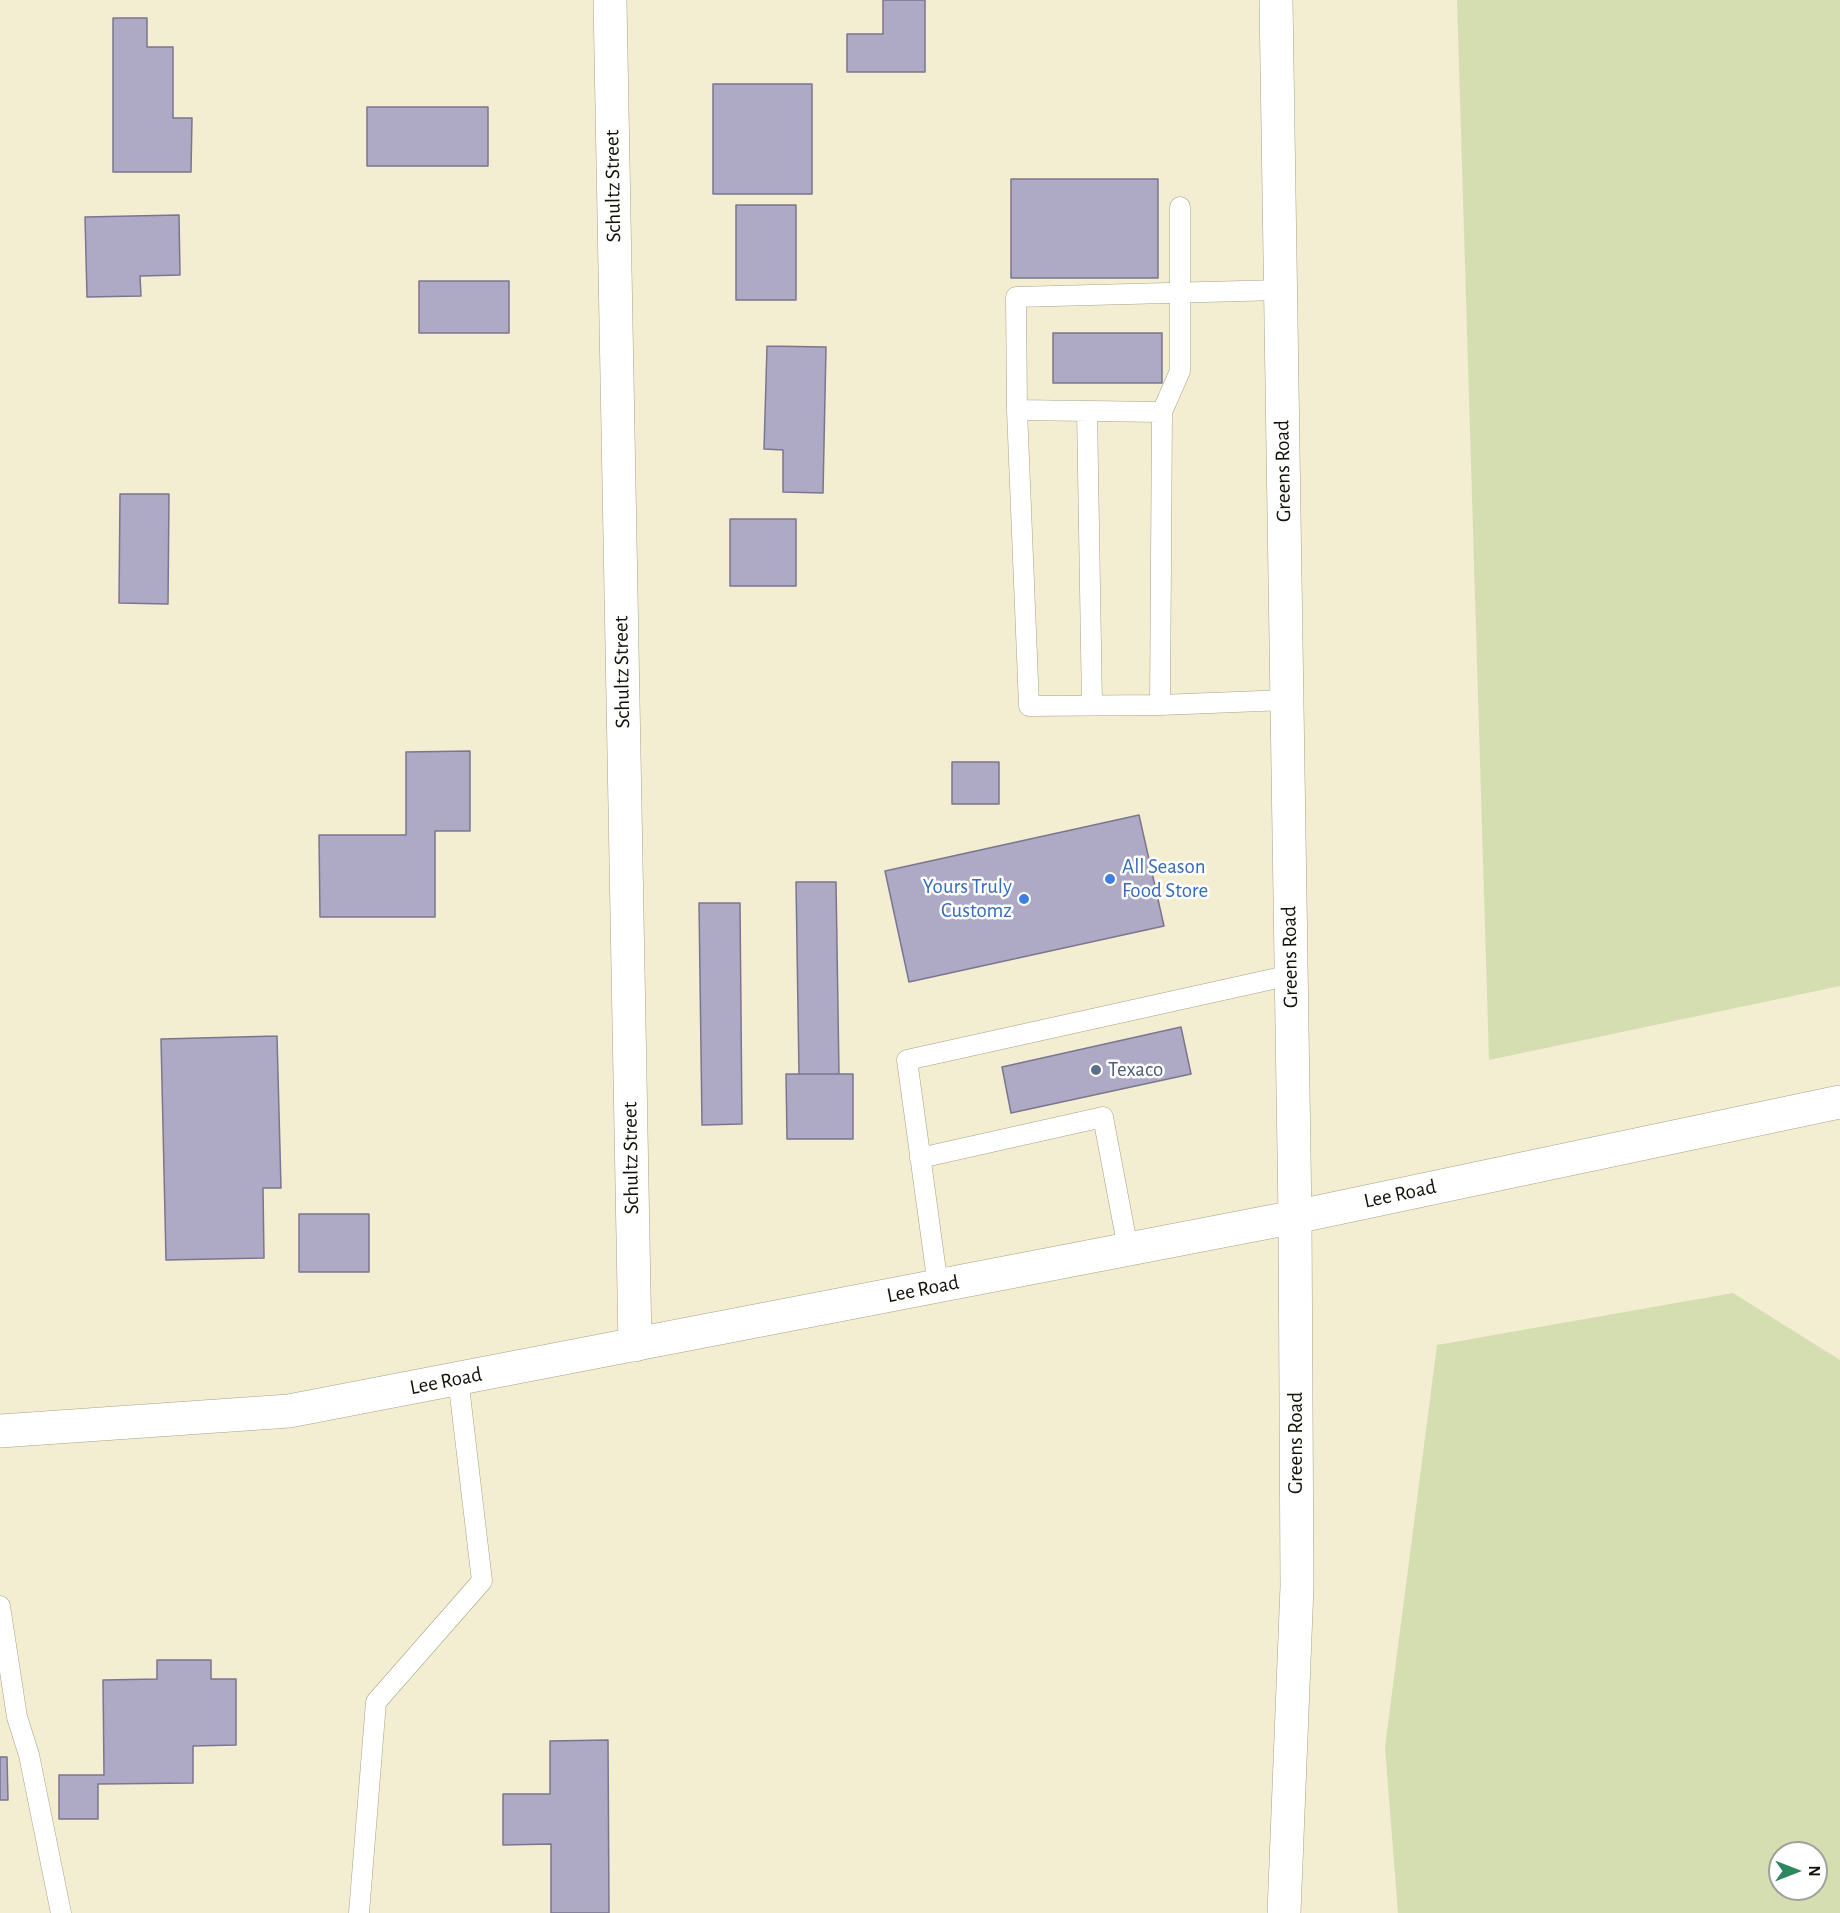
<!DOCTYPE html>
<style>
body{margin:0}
#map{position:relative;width:1840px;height:1913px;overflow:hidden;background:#f3eed1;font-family:"Alegreya Sans",sans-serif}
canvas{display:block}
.north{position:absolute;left:1768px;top:1841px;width:60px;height:60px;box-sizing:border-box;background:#fff;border:2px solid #a1a09c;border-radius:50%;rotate:90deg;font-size:16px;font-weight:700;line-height:24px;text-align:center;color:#141208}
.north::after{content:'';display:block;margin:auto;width:21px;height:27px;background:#2a885f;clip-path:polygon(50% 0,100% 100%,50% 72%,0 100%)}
</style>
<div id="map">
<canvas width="1840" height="1913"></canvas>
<div class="north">N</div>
</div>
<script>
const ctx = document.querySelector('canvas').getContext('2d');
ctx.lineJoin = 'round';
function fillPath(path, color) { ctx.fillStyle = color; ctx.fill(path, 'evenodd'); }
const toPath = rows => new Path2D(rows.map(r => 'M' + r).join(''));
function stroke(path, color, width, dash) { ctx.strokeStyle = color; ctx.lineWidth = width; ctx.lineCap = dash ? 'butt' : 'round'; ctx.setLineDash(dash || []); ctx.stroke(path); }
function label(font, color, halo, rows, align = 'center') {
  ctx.font = font + ' "Alegreya Sans",sans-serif'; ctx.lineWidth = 5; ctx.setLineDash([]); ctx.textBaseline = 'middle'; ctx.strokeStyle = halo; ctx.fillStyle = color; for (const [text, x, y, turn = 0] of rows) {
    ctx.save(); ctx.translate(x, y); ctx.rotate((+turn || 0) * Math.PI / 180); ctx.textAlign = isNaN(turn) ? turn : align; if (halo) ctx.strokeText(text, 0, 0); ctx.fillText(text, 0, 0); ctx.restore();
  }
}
const green = toPath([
 [1457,0,1840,0,1840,986,1489,1060],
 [1733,1293,1840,1360,1840,1913,1398,1913,1385,1747,1437,1345],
 [1780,1853,1816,1853,1816,1889,1780,1889]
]);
const building = toPath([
 [883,0,925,0,925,72,847,72,847,34,883,34,883,0],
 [113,18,147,18,147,47,173,47,173,118,192,118,191,172,113,172,113,18],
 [713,84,812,84,812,194,713,194,713,84],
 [367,107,488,107,488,166,367,166,367,107],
 [1011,179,1158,179,1158,278,1011,278,1011,179],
 [736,205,796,205,796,300,736,300,736,205],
 [179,215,180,275,140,276,141,296,87,297,85,217,179,215],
 [419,281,509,281,509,333,419,333,419,281],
 [1053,333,1162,333,1162,383,1053,383,1053,333],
 [767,346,826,347,823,493,783,492,783,450,764,449,767,346],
 [120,494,169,494,168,604,119,603,120,494],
 [730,519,796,519,796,586,730,586,730,519],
 [470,751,470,831,435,831,435,917,320,917,319,835,406,835,406,752,470,751],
 [952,762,999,762,999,804,952,804,952,762],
 [1139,815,1164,926,909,982,885,871,1139,815],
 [796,882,836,882,839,1074,799,1074,796,882],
 [699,903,740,903,742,1124,702,1125,699,903],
 [1181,1027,1191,1074,1011,1113,1002,1067,1181,1027],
 [277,1036,281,1188,263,1188,264,1258,166,1260,161,1039,277,1036],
 [786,1074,853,1074,853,1139,787,1139,786,1074],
 [299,1214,369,1214,369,1272,299,1272,299,1214],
 [157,1660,211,1660,211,1679,236,1679,236,1745,193,1746,193,1783,98,1784,98,1819,59,1819,59,1775,104,1775,103,1680,157,1679,157,1660],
 [608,1740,609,1913,551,1913,551,1844,503,1845,503,1794,550,1794,550,1741,608,1740],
 [0,1757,7,1757,8,1800,0,1800,0,1757]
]);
const service = toPath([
 [1017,410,1016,297,1280,290],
 [1087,411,1092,705],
 [1162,412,1180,371,1180,207],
 [1160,705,1029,706,1017,410,1162,412,1160,705,1286,700],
 [920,1158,1103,1117,1128,1249],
 [938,1286,907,1060,1291,975],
 [0,1606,17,1717,29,1755,61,1913],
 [359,1913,376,1702,482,1581,458,1378]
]);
const minor = toPath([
 [610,0,635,1345]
]);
const tertiary = toPath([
 [1295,1217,1840,1102]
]);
const secondary = toPath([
 [1276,0,1295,1217,1297,1586,1284,1913],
 [0,1431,289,1411,1295,1217]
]);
const markers = [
 [1110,879,6,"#3f7fe0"],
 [1024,899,6,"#3f7fe0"],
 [1096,1070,6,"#5c6f8a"]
];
const streetNames = [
 ["Schultz Street",613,186,-91],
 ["Greens Road",1283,471,-91],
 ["Schultz Street",622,672,-91],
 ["Greens Road",1290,957,-91],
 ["Schultz Street",631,1158,-91],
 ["Lee Road",1400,1194,-12],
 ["Lee Road",923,1289,-11],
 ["Lee Road",446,1381,-11],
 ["Greens Road",1296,1443,-90]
];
const shopNames = [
 ["All Season",1122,867],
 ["Food Store",1122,891],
 ["Yours Truly",1012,887,"right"],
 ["Customz",1012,911,"right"]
];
const serviceNames = [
 ["Texaco",1108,1070]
];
fillPath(green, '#d4deb1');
fillPath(building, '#aea9c4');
stroke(building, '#7b768f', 1.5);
stroke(service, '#a6a186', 21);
stroke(minor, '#a6a186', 34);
stroke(tertiary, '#a6a186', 34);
stroke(secondary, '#a6a186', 34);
stroke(service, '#fff', 20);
stroke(minor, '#fff', 33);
stroke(tertiary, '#fff', 33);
stroke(secondary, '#fff', 33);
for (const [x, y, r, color] of markers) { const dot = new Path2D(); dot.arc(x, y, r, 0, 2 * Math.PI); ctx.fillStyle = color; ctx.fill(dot); stroke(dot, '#fff', 2); }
label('21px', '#141208', '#fff', streetNames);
label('21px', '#366cbe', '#fff', shopNames, 'left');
label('21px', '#4e5e75', '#fff', serviceNames, 'left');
</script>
